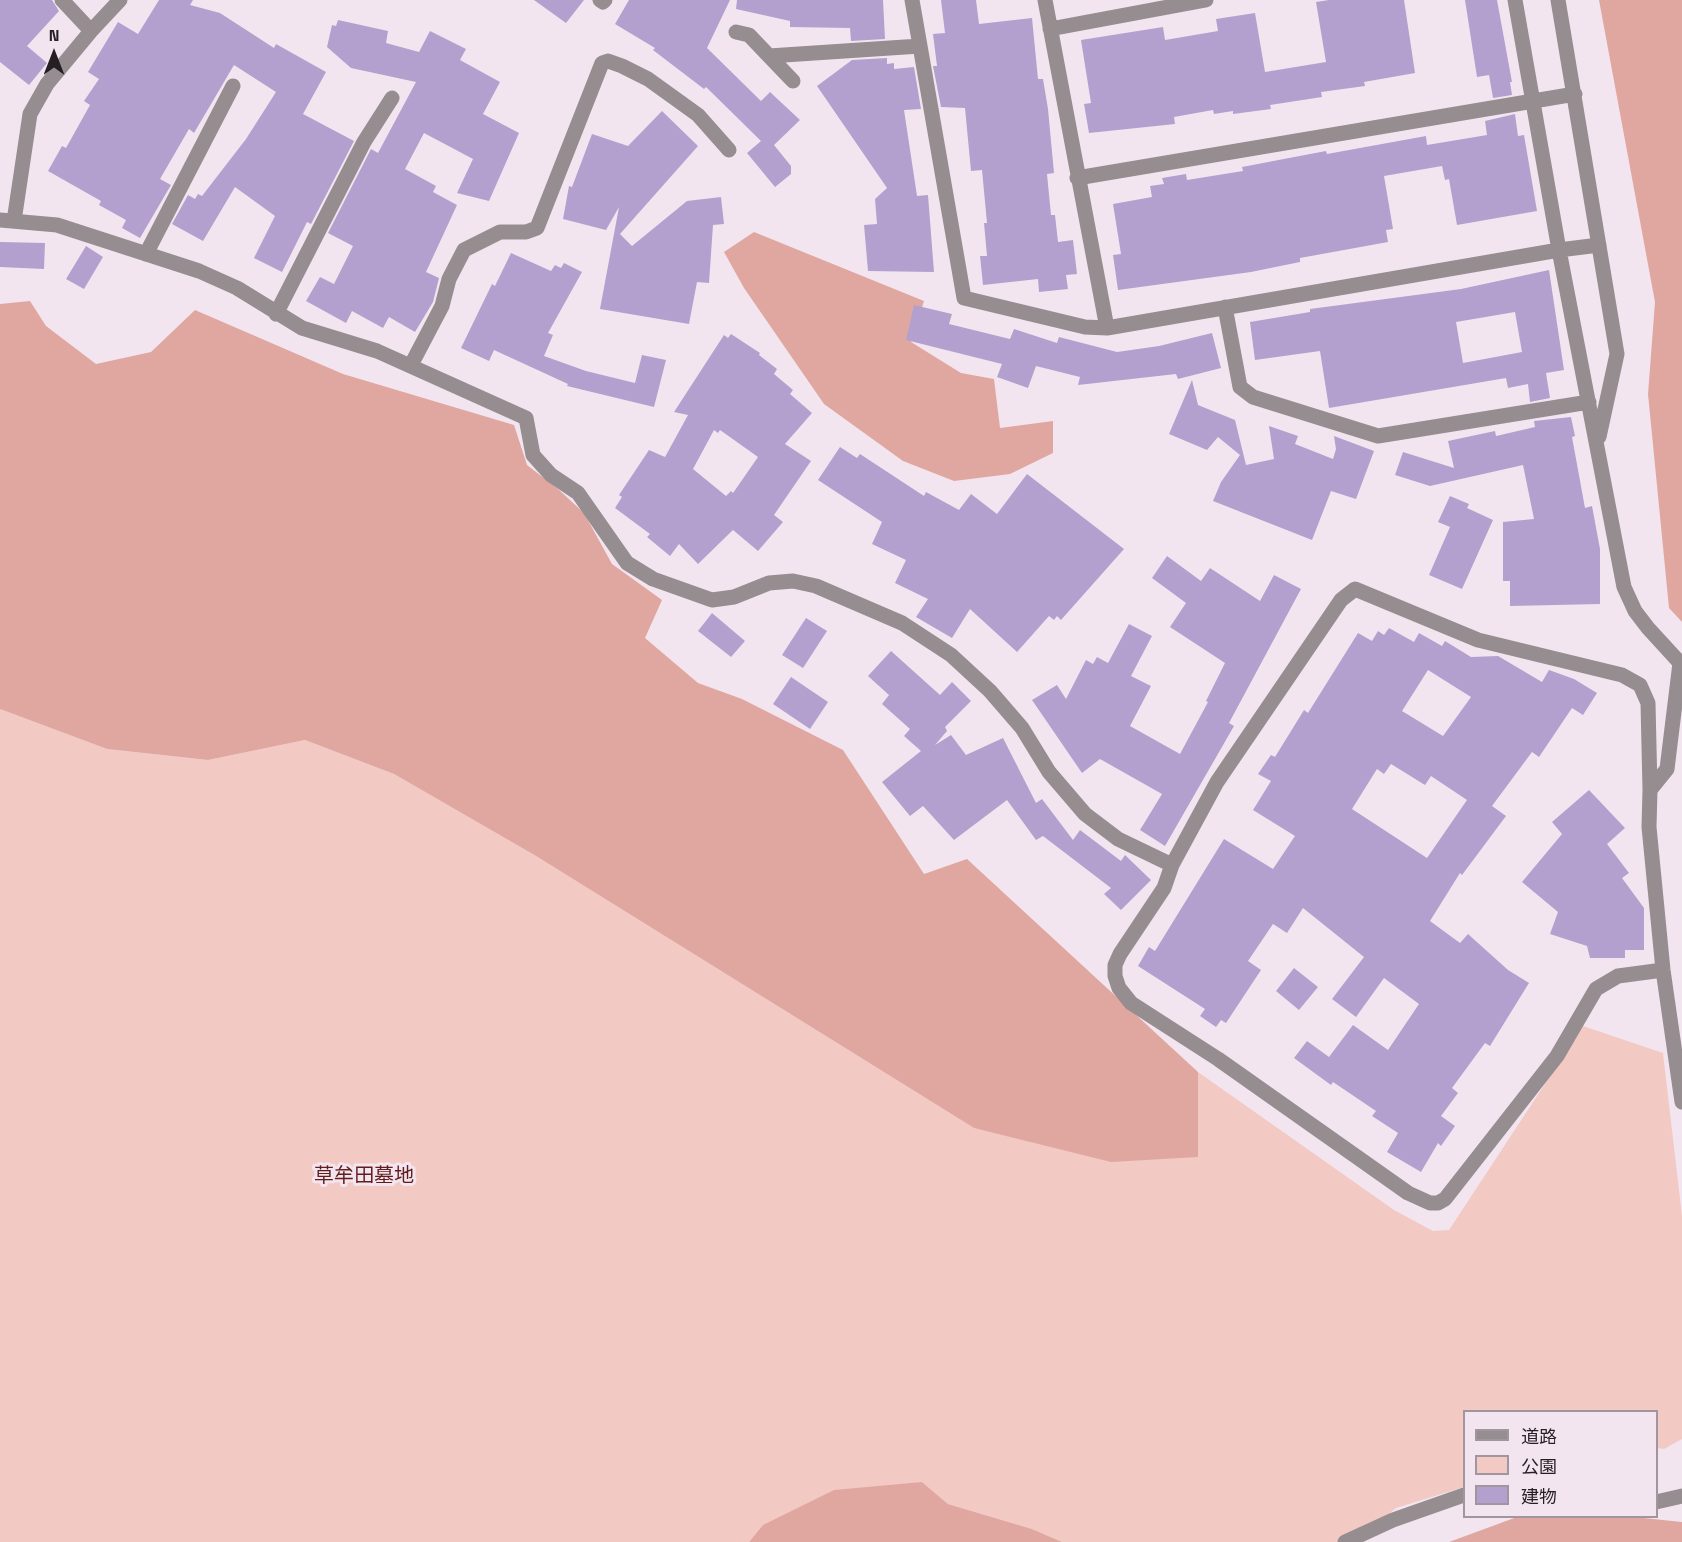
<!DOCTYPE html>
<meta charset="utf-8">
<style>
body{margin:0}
#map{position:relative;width:1682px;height:1542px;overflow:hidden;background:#f3e5f0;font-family:"Space Grotesk","Noto Sans JP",sans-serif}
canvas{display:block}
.legend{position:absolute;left:1463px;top:1410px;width:195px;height:108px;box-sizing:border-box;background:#f3e5f0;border:2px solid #a1969e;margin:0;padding:8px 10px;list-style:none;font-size:18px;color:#251f24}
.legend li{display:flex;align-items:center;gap:12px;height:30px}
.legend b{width:30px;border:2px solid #a1969e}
.north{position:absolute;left:24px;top:24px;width:60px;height:60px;-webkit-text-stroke:4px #f3e5f0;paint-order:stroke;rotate:0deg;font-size:16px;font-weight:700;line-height:24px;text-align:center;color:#251f24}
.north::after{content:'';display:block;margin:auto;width:21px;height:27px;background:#251f24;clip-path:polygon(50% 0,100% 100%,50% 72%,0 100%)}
</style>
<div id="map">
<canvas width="1682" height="1542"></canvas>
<ul class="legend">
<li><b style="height:8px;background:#958d8f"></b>道路</li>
<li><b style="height:16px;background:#f3c9c4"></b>公園</li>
<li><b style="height:16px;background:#b3a0ce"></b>建物</li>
</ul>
<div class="north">N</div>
</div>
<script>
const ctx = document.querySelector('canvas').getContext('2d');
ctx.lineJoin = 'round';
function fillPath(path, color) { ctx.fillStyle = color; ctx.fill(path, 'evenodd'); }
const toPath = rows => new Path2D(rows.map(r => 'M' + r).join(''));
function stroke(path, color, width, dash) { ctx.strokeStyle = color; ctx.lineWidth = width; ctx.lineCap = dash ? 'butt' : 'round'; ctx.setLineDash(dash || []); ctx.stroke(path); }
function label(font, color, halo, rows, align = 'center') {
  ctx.font = font + ' "Space Grotesk","Noto Sans JP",sans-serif'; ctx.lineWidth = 6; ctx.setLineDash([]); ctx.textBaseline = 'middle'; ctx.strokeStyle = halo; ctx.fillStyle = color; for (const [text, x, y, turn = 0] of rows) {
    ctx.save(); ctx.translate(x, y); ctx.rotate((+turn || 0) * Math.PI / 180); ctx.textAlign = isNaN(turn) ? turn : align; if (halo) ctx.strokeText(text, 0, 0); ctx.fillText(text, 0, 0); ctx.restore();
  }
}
const green = toPath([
 [0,709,107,749,208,760,305,740,394,774,536,856,974,1128,1198,1156,1198,1072,1394,1210,1433,1231,1449,1230,1583,1026,1663,1053,1682,1216,1682,1439,1664,1449,1657,1448,1656,1412,1464,1412,1464,1487,1396,1508,1353,1542,1062,1542,1032,1529,948,1504,922,1482,764,1525,749,1542,0,1542]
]);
const forest = toPath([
 [1599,0,1682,0,1682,622,1669,608,1648,394,1655,302],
 [754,232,924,301,911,342,961,373,994,379,1000,428,1053,421,1053,453,1010,474,954,481,903,461,824,404,744,288,724,252],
 [30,301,46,326,96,364,151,352,195,310,343,374,514,425,527,465,558,489,584,513,612,564,662,600,645,638,698,683,742,699,843,750,924,874,967,859,1198,1072,1198,1157,1111,1162,974,1128,536,856,394,774,305,740,208,760,107,749,0,709,0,304],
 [922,1482,948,1504,1032,1529,1062,1542,749,1542,763,1525,834,1490],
 [1634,1517,1682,1522,1682,1542,1449,1542,1517,1517]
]);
const building = toPath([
 [0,0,52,0,59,11,27,46,47,63,29,85,0,62],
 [159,0,193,0,190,5,220,13,274,48,276,44,326,72,303,114,354,141,311,224,307,222,282,272,254,258,275,216,235,187,203,241,172,224,188,195,195,199,198,194,202,196,246,139,276,92,234,65,194,133,189,129,160,179,171,185,140,238,122,228,126,220,99,205,101,201,48,171,62,146,66,148,90,105,84,101,99,79,88,72,118,22,138,34],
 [534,0,584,0,566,23],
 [629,0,730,0,707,48,761,101,770,92,800,120,774,145,791,166,791,174,775,187,747,153,761,141,706,87,704,89,653,50,655,48,615,24],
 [737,0,883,0,885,39,851,41,850,28,790,27,790,21,736,9],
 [941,0,976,0,979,24,1032,18,1038,79,1043,79,1048,109,1054,173,1047,174,1051,215,1055,215,1058,242,1073,240,1077,274,1066,275,1068,289,1039,292,1038,279,983,285,980,256,987,256,984,223,987,223,982,170,971,171,965,108,941,107,933,66,937,66,933,34,945,33],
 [1329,0,1404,0,1415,73,1364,82,1365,86,1321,92,1322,97,1270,105,1271,109,1233,114,1233,111,1214,114,1213,110,1174,117,1175,124,1089,133,1084,104,1091,103,1081,40,1163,27,1165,40,1218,31,1216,19,1255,13,1265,72,1326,62,1316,2],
 [1465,0,1497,0,1512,82,1510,82,1512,95,1493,98,1489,75,1477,77],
 [338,20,388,31,386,43,419,52,430,31,466,49,460,60,500,82,483,114,519,133,489,201,457,193,473,159,424,133,405,169,436,186,433,192,457,205,426,272,439,278,433,302,415,332,389,317,383,328,352,311,346,323,306,301,320,277,334,284,353,246,328,233,371,149,378,153,416,82,351,68,327,47,332,25,336,26],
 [887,58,887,64,894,63,894,69,914,67,921,109,904,110,917,196,928,195,934,272,868,271,864,225,877,224,875,199,887,188,817,86,852,60],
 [662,111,698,146,620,234,632,246,687,201,721,197,724,224,713,225,709,283,697,282,689,324,600,309,619,207,606,230,563,219,569,186,572,187,592,134,628,146],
 [1515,114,1518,136,1524,135,1537,211,1457,225,1449,179,1445,180,1442,166,1384,176,1393,229,1386,230,1388,242,1300,258,1300,262,1251,272,1118,290,1113,255,1121,254,1113,204,1152,197,1150,186,1164,184,1162,178,1186,174,1187,180,1243,171,1242,167,1289,158,1326,151,1327,154,1426,136,1427,145,1487,135,1485,121],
 [0,242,45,243,44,269,0,267],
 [86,246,103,257,84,289,66,279],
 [511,253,551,271,555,265,561,268,564,263,582,272,548,333,553,335,544,356,586,371,635,383,642,355,666,360,654,407,567,386,568,384,494,350,489,361,461,348,492,284,495,286],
 [1549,270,1564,370,1546,373,1550,398,1530,402,1528,384,1508,388,1506,378,1329,408,1320,351,1255,360,1250,322,1310,312,1310,309,1461,289],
 [1515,312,1522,352,1463,363,1456,322],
 [914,305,952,314,949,324,1010,339,1014,329,1057,343,1059,337,1117,352,1159,346,1212,333,1221,368,1178,379,1176,374,1078,385,1080,377,1036,366,1028,388,997,377,1002,364,906,340],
 [731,334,760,353,759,355,777,369,774,374,793,390,790,394,812,413,785,444,811,461,774,515,783,522,758,551,733,530,698,564,679,544,670,556,647,537,650,534,615,508,622,497,619,495,649,450,665,457,688,415,674,412,724,335,728,338],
 [714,430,718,433,720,430,758,457,733,493,731,491,726,496,693,469],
 [1192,380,1198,405,1235,420,1246,465,1274,459,1269,426,1298,436,1295,444,1333,459,1336,449,1334,436,1374,451,1356,499,1331,491,1312,540,1213,501,1221,482,1240,455,1218,437,1207,450,1169,434],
 [1571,417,1575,436,1572,437,1585,508,1592,506,1600,549,1600,604,1510,606,1510,581,1503,581,1503,522,1534,519,1523,465,1430,486,1395,475,1403,452,1454,468,1448,441,1495,431,1496,436,1535,427,1534,421],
 [840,447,857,458,860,454,924,496,926,492,959,510,971,494,997,514,1027,474,1124,549,1061,620,1057,616,1054,620,1049,616,1017,652,970,609,952,638,916,617,928,599,895,583,906,560,872,544,882,522,818,480],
 [1450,496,1469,504,1467,508,1493,520,1462,589,1429,575,1450,527,1438,522],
 [1167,556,1201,581,1210,568,1260,601,1274,575,1301,589,1229,723,1234,726,1165,846,1140,830,1162,794,1100,759,1082,773,1032,700,1057,685,1066,699,1086,660,1093,664,1097,657,1108,663,1129,624,1152,636,1131,676,1151,686,1130,726,1180,754,1208,702,1206,701,1225,663,1170,627,1186,603,1152,578],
 [712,613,745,641,731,657,698,631],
 [806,618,827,631,803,668,782,655],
 [1389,628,1414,642,1419,633,1442,646,1445,641,1471,657,1498,656,1542,682,1549,670,1574,679,1597,693,1583,715,1572,708,1539,757,1532,752,1492,806,1506,816,1462,875,1460,873,1430,921,1460,943,1468,934,1508,970,1529,983,1490,1046,1485,1043,1452,1088,1458,1093,1441,1116,1455,1126,1441,1146,1438,1143,1421,1172,1387,1152,1398,1133,1372,1116,1376,1111,1333,1082,1331,1085,1294,1058,1307,1041,1329,1057,1353,1025,1388,1050,1419,1004,1384,978,1356,1017,1332,999,1364,957,1303,908,1287,933,1273,924,1248,961,1261,970,1226,1023,1221,1020,1216,1027,1200,1016,1205,1009,1138,966,1149,947,1155,951,1224,839,1273,869,1295,836,1253,810,1271,781,1258,774,1271,755,1275,757,1304,710,1308,713,1358,633,1372,641,1378,631,1384,635],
 [1428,670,1471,697,1443,736,1402,711],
 [1391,764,1425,785,1431,776,1467,800,1427,858,1352,809,1377,769,1384,774],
 [891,651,940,695,952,682,971,701,945,727,947,731,935,745,951,735,966,755,1003,738,1036,803,1042,799,1073,840,1080,830,1121,861,1125,855,1151,880,1121,910,1104,894,1111,888,1043,836,1036,840,1007,800,954,840,923,806,910,816,882,782,921,751,904,736,910,729,882,704,889,695,868,676],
 [791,677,828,702,810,729,773,704],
 [1589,790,1625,828,1607,844,1629,873,1622,878,1644,908,1644,950,1625,950,1625,958,1590,958,1587,946,1550,934,1558,912,1522,882,1562,834,1552,822],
 [1294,968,1318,987,1299,1010,1276,991]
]);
const street = toPath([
 [600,0,603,2,605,0],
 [912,0,964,298,1085,327,1107,328,1559,250,1599,245],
 [1045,0,1107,328],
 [1515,0,1559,250,1624,587,1635,611,1648,628,1680,663,1667,769,1650,790,1649,827,1663,970,1682,1102],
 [1558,0,1617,354,1599,437],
 [1050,29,1206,0],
 [91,31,120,0],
 [736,32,749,35,769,56,920,46],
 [769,56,793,81],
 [1077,178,1575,94],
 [0,220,57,225,199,271,237,288,302,328,377,351,526,418,533,455,551,475,578,493,627,563,653,579,712,600,734,597,769,583,793,581,816,586,902,623,951,655,990,691,1022,728,1049,772,1085,814,1118,839,1172,865],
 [14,221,30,114,47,84,91,31,62,0],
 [146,254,233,86],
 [1225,307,1240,387,1253,397,1378,436,1589,402],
 [276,314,364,142,392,98],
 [411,365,442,306,449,279,464,250,500,232,526,232,537,228,602,63,608,61,622,66,648,79,698,115,729,150],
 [1650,790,1648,703,1640,685,1622,675,1478,640,1355,589,1341,600,1217,782,1172,865,1164,888,1120,954,1115,965,1115,976,1119,988,1131,1003,1218,1059,1408,1193,1430,1203,1438,1203,1445,1199,1557,1056,1596,989,1618,976,1663,970],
 [1656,1502,1682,1496],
 [1345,1542,1393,1520,1464,1495]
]);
const parkNames = [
 ["草牟田墓地",364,1177]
];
fillPath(green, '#f3c9c4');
fillPath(forest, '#e0a7a0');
fillPath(building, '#b3a0ce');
stroke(street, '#958d8f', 15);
label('20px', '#611d1a', '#f3e5f0', parkNames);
</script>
